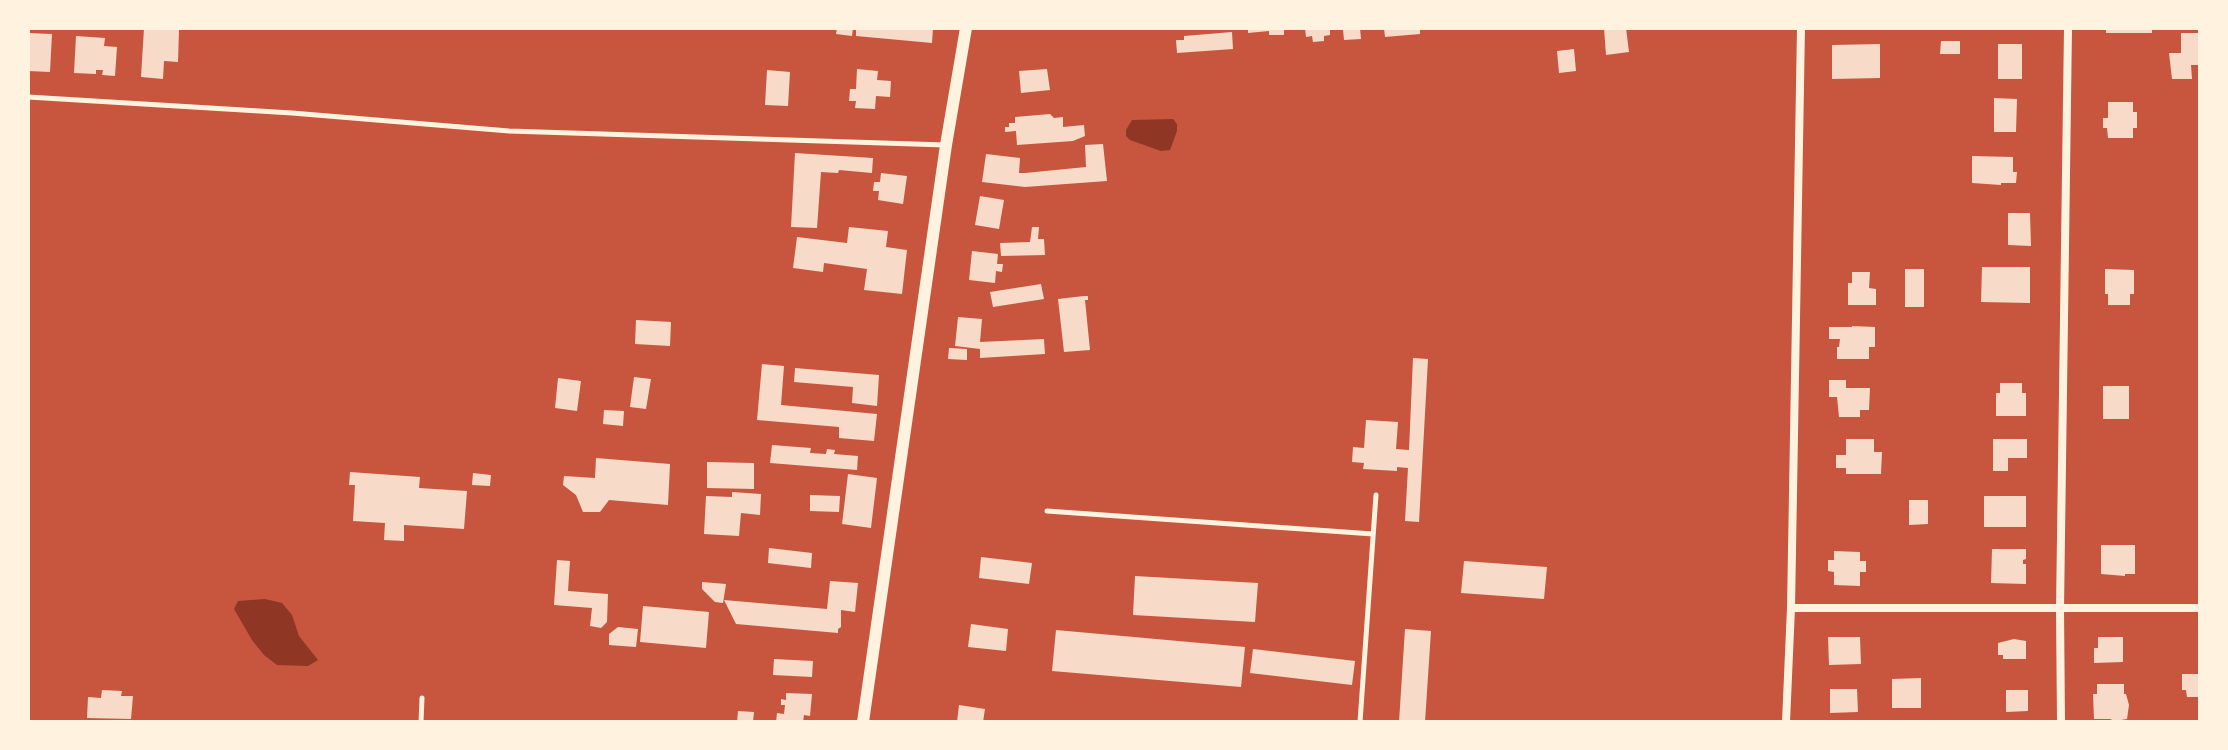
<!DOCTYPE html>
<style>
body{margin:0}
#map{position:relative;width:2228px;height:750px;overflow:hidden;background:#c8553d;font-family:Lato,sans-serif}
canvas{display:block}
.frame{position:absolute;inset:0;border:30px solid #fff3e0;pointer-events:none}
</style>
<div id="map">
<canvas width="2228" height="750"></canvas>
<div class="frame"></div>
</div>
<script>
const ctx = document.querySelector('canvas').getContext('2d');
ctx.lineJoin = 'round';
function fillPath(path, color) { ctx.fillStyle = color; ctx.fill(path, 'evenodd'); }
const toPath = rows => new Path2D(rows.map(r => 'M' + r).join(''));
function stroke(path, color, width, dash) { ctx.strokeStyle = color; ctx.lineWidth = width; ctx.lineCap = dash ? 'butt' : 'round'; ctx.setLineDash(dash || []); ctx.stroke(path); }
const water = toPath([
 [1173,119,1177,124,1177,131,1170,150,1161,151,1130,140,1126,136,1126,130,1132,120],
 [265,599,282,603,292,615,299,636,318,660,308,666,277,665,264,655,252,640,234,609,238,601]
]);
const building = toPath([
 [144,28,179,30,178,62,164,61,163,79,141,77],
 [837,28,853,28,852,36,836,34],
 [866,28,933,28,932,43,856,36,856,29,866,30],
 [1248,28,1284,28,1284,35,1269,35,1269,31,1248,33],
 [1305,28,1330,28,1330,35,1324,36,1324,41,1313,42,1312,36,1306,37],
 [1348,28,1360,28,1361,39,1344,40,1343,30,1348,30],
 [1384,28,1420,28,1420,34,1385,37],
 [1604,28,1626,28,1629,52,1606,55],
 [2106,28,2152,28,2152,33,2106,33],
 [1232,32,1233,49,1177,53,1176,40,1184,40,1184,36],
 [28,33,52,34,50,72,28,71],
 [2181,33,2200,33,2200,65,2191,65,2192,79,2172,79,2169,53,2181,53],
 [76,36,105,38,104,46,117,47,115,76,102,75,103,70,96,70,96,74,74,73],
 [1941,41,1960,41,1960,54,1940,54],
 [1880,44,1880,78,1832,79,1832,45],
 [1998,44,2022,44,2022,79,1998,79],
 [1574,49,1576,71,1559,73,1557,51],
 [857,69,878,71,877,80,891,81,890,97,876,96,875,109,855,108,856,101,849,101,850,89,856,89],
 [1047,69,1050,90,1021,93,1019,71],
 [767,70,790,72,788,106,765,105],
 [1994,98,2017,99,2016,132,1994,132],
 [2108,102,2133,102,2133,112,2137,112,2137,128,2133,128,2133,138,2108,138,2107,128,2103,128,2103,118,2108,118],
 [1050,114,1054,118,1063,117,1063,127,1084,125,1085,136,1073,141,1017,145,1016,131,1005,132,1005,127,1009,127,1009,123,1015,123,1015,117],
 [1103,144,1107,181,1025,187,982,182,986,154,1020,158,1019,173,1025,173,1086,167,1085,145],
 [795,153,873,158,872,173,839,170,838,173,821,172,817,228,791,227],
 [1972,156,2013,157,2013,172,2017,172,2016,183,2001,183,2001,185,1972,183],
 [881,173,907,176,903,204,878,200,879,191,873,191,874,182,880,182],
 [980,196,1004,200,999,229,975,225],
 [2008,213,2030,213,2031,246,2008,245],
 [849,227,888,231,886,247,907,250,902,294,864,290,867,269,824,263,823,272,793,268,797,237,847,243],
 [1032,227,1039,227,1038,239,1044,239,1045,255,1001,256,1000,243,1030,242],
 [972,251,998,254,997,264,1003,264,1002,272,996,271,995,283,969,280],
 [1982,267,2030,267,2030,303,1981,302],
 [1905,269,1924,269,1924,307,1905,307],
 [2105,269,2134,270,2134,294,2130,294,2130,305,2108,305,2108,294,2105,294],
 [1852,272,1870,272,1869,288,1876,289,1876,305,1848,305,1848,283,1852,283],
 [1041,284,1044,299,993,307,990,292],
 [1084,296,1088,296,1088,300,1085,300,1090,350,1064,352,1058,299],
 [958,317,982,319,980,342,1044,339,1045,354,980,358,980,349,955,346],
 [636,320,671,322,670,346,635,344],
 [1852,326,1875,327,1875,347,1869,347,1869,359,1837,359,1837,347,1839,347,1840,339,1829,339,1829,327,1852,327],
 [949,348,967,349,967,360,948,359],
 [1413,358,1428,359,1419,522,1405,521,1408,468,1397,467,1397,471,1363,469,1364,463,1352,462,1353,447,1364,448,1366,420,1398,422,1396,449,1409,450],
 [762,364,784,366,781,405,877,414,874,441,839,438,839,427,757,420],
 [795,368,879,375,877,406,852,403,853,387,794,382],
 [634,377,651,379,646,409,630,407],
 [558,378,581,381,577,411,555,408],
 [1829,380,1846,380,1846,388,1870,388,1869,410,1860,410,1860,417,1839,417,1837,397,1829,397],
 [2000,383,2022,383,2022,393,2026,393,2026,416,1996,416,1996,393,2000,393],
 [2103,386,2129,386,2129,419,2103,419],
 [604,410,624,411,623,426,603,424],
 [1846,439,1874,439,1874,452,1882,452,1881,474,1846,474,1846,468,1836,468,1836,455,1846,455],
 [1993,439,2027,439,2027,458,2008,458,2008,471,1993,471],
 [772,445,811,448,810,453,826,454,827,449,835,450,834,454,858,456,857,470,770,463],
 [596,458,670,464,668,505,609,500,600,512,583,512,576,495,563,485,564,476,595,478],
 [707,462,754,463,754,489,707,488],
 [350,472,420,477,419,488,467,491,464,529,404,525,404,541,384,540,385,523,353,521,355,485,349,485],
 [473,473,491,475,490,486,472,485],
 [848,474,877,478,871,528,842,524],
 [732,492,761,494,760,515,741,513,739,536,704,534,706,496,732,497],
 [810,495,840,496,839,512,810,511],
 [1984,496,2026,496,2026,527,1984,527],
 [1909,500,1928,500,1928,524,1909,525],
 [2101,545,2135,545,2135,574,2125,574,2125,576,2101,574],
 [769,548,812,553,811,568,768,563],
 [1992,549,2026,549,2026,559,2023,560,2023,564,2026,564,2026,584,1991,583],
 [1834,551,1860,552,1860,561,1866,561,1866,572,1860,572,1860,586,1834,585,1834,572,1828,571,1828,560,1834,560],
 [981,557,1032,563,1029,584,979,578],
 [557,560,570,561,568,591,608,594,607,622,601,628,590,626,592,608,554,605],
 [1464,561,1547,567,1544,599,1461,593],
 [1135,576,1258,583,1255,622,1133,615],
 [830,581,858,583,855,612,841,610,841,627,838,629,838,633,736,624,724,600,827,609],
 [702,582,726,584,723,603,715,602,702,589],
 [643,606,709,612,706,648,640,642],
 [971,624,1008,629,1006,651,968,647],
 [618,627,638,629,636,647,609,645,609,634],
 [1405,629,1431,631,1425,722,1399,722],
 [1056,630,1245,647,1241,687,1052,671],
 [1828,637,1860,637,1861,664,1829,665],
 [2098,637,2123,637,2123,662,2094,663,2094,648,2098,648],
 [2014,639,2026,641,2026,659,2003,659,2003,655,1998,655,1998,643],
 [1253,649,1355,661,1352,685,1250,673],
 [774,659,813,661,812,677,773,675],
 [2182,674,2198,674,2198,697,2187,697,2186,690,2182,690],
 [1921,678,1921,708,1892,708,1892,679],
 [2097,684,2124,684,2124,694,2126,694,2129,705,2127,719,2115,721,2110,719,2094,719,2093,694,2097,694],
 [1830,689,1857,689,1858,712,1830,713],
 [102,690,122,691,121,696,133,696,131,719,87,718,88,697,101,698],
 [2006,690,2028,690,2028,711,2006,712],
 [786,693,812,694,810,716,804,715,803,722,776,722,777,713,784,714,785,705,781,705,781,699,786,700],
 [959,705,985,709,983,722,957,722],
 [738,711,754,712,753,722,737,722]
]);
const service = toPath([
 [28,97,292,113,509,131,945,145],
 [1047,511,1373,534],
 [421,722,422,698],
 [1360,722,1376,495]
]);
const minor = toPath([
 [1791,608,2200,608],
 [1786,722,1791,608,1801,28],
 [2061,722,2060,609,2068,28]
]);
const tertiary = toPath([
 [863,722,946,145,966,28]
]);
fillPath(water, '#8f3625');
fillPath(building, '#f7dbc8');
stroke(service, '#fff3e0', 5);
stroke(minor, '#fff3e0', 8);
stroke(tertiary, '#fff3e0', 12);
</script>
